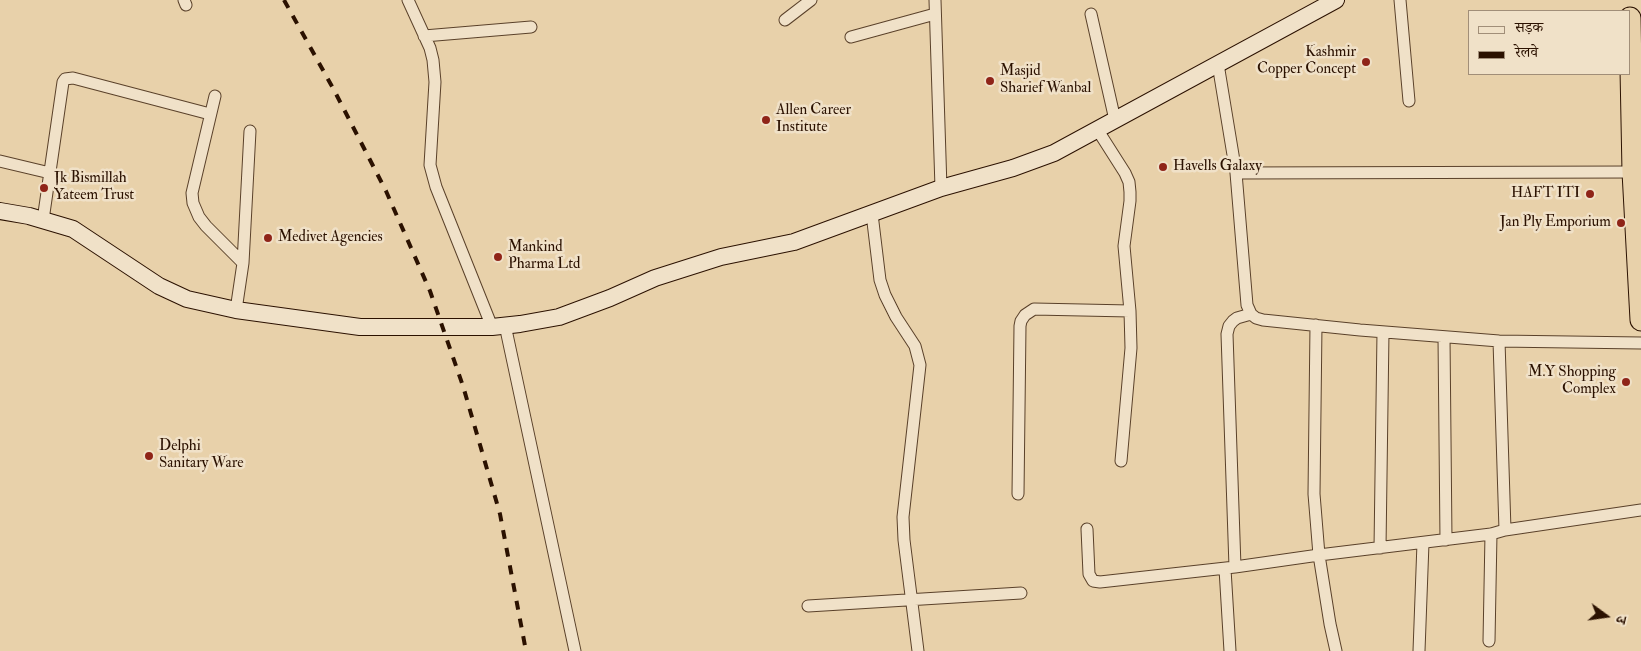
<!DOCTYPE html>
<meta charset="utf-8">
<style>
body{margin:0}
#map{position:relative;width:1641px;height:651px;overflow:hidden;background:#e8d1aa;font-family:"IM FELL Double Pica","Noto Serif Devanagari",serif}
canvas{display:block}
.legend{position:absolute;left:1468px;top:10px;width:162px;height:65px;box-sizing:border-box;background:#f0e1c8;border:1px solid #a18e78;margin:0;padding:6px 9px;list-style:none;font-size:15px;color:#2b1100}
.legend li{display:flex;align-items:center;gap:10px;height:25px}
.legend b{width:25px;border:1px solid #a18e78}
.north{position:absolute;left:1581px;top:591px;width:50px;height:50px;-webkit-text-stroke:4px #f0e1c8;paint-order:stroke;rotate:104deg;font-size:14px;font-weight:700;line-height:20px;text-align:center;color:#2b1100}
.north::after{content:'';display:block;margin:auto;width:18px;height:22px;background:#2b1100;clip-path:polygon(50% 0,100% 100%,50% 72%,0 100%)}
</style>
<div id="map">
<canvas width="1641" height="651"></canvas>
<ul class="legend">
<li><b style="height:6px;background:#f0e1c8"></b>सड़क</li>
<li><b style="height:6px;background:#2b1100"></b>रेलवे</li>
</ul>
<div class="north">उ</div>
</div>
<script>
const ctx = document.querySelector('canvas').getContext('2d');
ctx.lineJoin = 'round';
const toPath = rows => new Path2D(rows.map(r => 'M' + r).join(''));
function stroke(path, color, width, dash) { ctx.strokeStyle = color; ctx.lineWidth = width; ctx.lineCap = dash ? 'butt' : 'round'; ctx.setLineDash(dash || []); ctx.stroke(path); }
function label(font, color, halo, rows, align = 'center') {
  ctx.font = font + ' "IM FELL Double Pica",serif'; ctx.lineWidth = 5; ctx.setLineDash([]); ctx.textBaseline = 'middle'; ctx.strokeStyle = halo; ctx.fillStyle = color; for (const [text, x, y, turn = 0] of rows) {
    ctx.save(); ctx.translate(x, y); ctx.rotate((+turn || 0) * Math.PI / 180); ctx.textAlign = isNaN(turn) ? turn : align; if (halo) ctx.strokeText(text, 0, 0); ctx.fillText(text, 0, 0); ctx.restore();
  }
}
const street = toPath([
 [184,0,186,5],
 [408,0,430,48,433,60,435,82,430,165,436,187,492,327],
 [935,0,941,188],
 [1400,0,1409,101],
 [1091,14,1115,120],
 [785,20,811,0],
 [424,36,531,27],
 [851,37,935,14],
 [1218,64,1236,173,1247,305,1251,314,1256,318,1263,320,1360,330,1499,341,1641,343],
 [215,96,192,193,193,203,199,217,206,226,243,263],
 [1097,129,1125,173,1129,182,1130,192,1130,201,1124,246,1130,311,1131,348,1121,461],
 [0,161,50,173],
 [1236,173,1633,172],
 [872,214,880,280,885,295,896,317,915,346,920,365,903,517,904,540,918,651],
 [43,220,63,82,65,79,73,78,210,114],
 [236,310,243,263,250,131],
 [1251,314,1237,318,1233,321,1229,326,1227,334,1235,567,1319,555,1491,534,1505,530,1641,510],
 [505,325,575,651],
 [1316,325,1314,494,1319,555,1330,624,1336,651],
 [1444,337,1446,540],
 [1499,341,1505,530],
 [1018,494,1020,326,1021,321,1025,315,1034,309,1130,311],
 [1087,529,1089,574,1093,581,1100,582,1235,567],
 [1380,548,1383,332],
 [1225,569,1230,651],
 [808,606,1021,593],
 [1489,641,1491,534],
 [1419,651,1423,543]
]);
const secondary = toPath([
 [0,211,29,216,73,229,159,286,187,299,236,310,360,327,492,327,520,324,559,317,610,298,655,278,721,257,794,242,941,188,1013,168,1054,153,1336,0]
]);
const highway = toPath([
 [1630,18,1633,172,1641,320]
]);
const rail = toPath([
 [284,0,334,90,386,191,430,291,463,386,500,514,526,651]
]);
const markers = [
 [1366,62,5,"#8f2418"],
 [990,81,5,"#8f2418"],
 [766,120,5,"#8f2418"],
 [1163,167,5,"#8f2418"],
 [44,188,5,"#8f2418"],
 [1590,194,5,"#8f2418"],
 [1621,223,5,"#8f2418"],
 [268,238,5,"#8f2418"],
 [498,257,5,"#8f2418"],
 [1626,382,5,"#8f2418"],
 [149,456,5,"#8f2418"]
];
const poiNames = [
 ["Kashmir",1356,53,"right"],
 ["Copper Concept",1356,70,"right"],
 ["Masjid",1000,72],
 ["Sharief Wanbal",1000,89],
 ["Allen Career",776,111],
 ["Institute",776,128],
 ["Havells Galaxy",1173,167],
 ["Jk Bismillah",54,179],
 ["Yateem Trust",54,196],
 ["HAFT ITI",1580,194,"right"],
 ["Jan Ply Emporium",1611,223,"right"],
 ["Medivet Agencies",278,238],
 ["Mankind",508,248],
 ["Pharma Ltd",508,265],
 ["M.Y Shopping",1616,373,"right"],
 ["Complex",1616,390,"right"],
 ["Delphi",159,447],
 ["Sanitary Ware",159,464]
];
stroke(street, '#5a412a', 13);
stroke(secondary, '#2b1100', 18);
stroke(highway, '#2b1100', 23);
stroke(street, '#f0e1c8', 11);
stroke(secondary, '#f0e1c8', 16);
stroke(highway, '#e8d1aa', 21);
stroke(rail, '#2b1100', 4, [9, 9]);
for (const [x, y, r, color] of markers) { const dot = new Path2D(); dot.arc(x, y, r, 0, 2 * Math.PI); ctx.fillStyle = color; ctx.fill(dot); stroke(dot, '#f0e1c8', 2); }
label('15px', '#2b1100', '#f0e1c8', poiNames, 'left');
</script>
